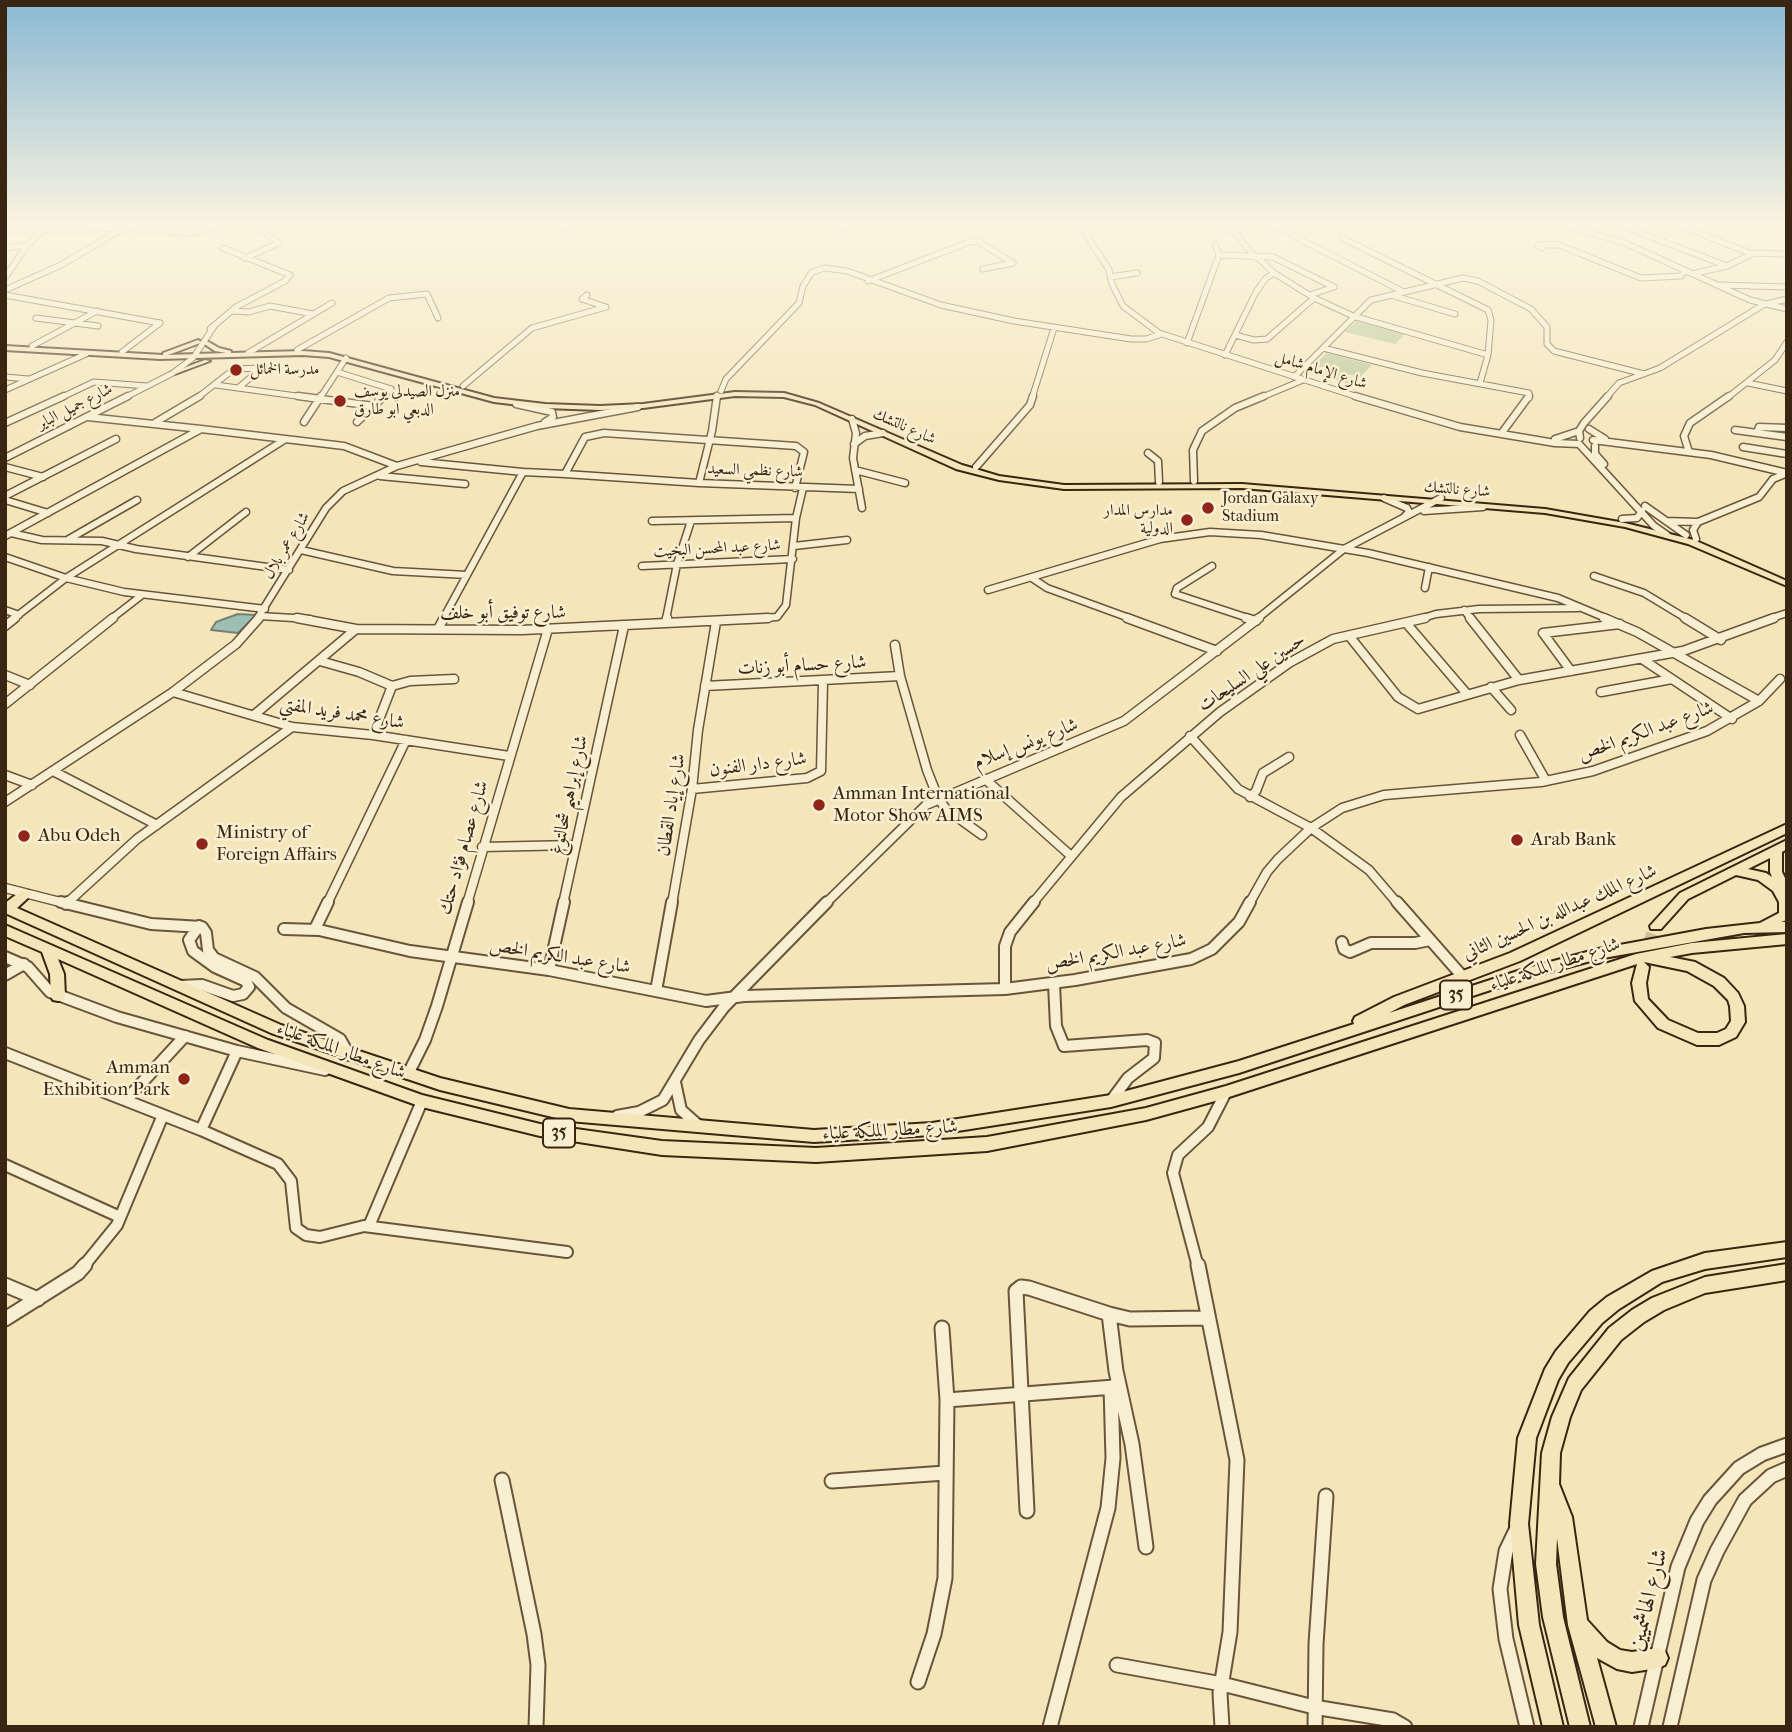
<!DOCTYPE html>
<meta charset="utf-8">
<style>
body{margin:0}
#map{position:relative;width:1792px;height:1732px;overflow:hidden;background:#f5e6ba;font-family:"IM FELL French Canon",serif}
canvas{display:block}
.frame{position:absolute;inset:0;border:7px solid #392511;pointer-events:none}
</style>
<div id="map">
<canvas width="1792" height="1732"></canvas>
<div class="frame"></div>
</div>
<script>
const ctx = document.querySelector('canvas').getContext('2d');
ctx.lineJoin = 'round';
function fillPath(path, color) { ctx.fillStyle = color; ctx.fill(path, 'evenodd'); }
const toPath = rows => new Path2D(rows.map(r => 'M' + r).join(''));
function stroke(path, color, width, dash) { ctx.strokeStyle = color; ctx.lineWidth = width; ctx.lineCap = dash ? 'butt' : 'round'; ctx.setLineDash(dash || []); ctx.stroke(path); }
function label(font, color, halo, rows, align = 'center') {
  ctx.font = font + ' "IM FELL French Canon",Amiri,serif'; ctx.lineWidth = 5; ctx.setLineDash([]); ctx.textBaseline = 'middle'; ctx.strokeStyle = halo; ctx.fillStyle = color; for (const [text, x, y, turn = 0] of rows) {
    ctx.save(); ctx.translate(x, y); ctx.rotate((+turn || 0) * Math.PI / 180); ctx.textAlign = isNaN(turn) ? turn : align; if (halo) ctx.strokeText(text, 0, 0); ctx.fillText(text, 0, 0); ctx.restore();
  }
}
const green = toPath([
 [1357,321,1406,333,1395,344,1345,332],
 [1327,353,1372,365,1360,377,1331,370,1359,380,1351,385,1322,376,1331,369,1314,365]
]);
const water = toPath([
 [238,614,256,615,238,633,211,630,216,622,238,614]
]);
const highwayTunnel = toPath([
 [1642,967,1656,926]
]);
const minorFar4 = toPath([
 [245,223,256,227,279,243,245,258],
 [1079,223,1109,270,1112,284,1123,306,1159,333,1361,398],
 [1227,223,1255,257],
 [1268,223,1404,292],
 [1557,223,1625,243,1750,300,1787,309],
 [1615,223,1727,266,1692,274],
 [1674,223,1752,254,1727,266],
 [611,225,613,223],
 [126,228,191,233,230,223],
 [562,229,569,223],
 [840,229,853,223],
 [5,231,125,228],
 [1342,238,1488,310,1491,320,1488,355,1480,383],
 [5,248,27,245],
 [1542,248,1538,245,1559,245,1641,278,1681,276,1685,271],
 [1751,253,1787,254],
 [1219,255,1273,257,1334,287],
 [1257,257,1274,273,1314,298,1353,316,1488,355],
 [7,275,27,245,44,230],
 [1110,277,1137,273],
 [868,281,972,241,979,242,1013,263,983,269],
 [1719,285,1787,287],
 [5,290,61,265,132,223],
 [5,295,160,323,122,352],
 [1310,295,1334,287],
 [1391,295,1455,314],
 [232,311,249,312,270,306,313,314],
 [36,318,98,326],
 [210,329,236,307,285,281,290,275,223,248],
 [1235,335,1254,340,1267,339,1314,298],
 [1187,343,1219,255,1215,244],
 [32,346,97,311],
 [1323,348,1422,373,1529,393,1529,398],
 [297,350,389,298,427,294,438,318],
 [248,353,332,303],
 [1225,355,1256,292,1266,278,1274,273],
 [337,372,391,389,382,398],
 [5,377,28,379],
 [1294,377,1371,300,1463,278,1478,281,1531,309,1547,327,1547,344,1554,351,1644,374],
 [1748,383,1787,391],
 [216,385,311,398],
 [463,386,532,328,606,307,582,299,587,295],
 [5,390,86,354],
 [721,391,726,379,799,303,803,286,812,272,825,268,847,271,941,305,1014,321,1131,339,1146,339,1162,334],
 [60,398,94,382,147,386],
 [124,398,173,373,193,358,215,325],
 [197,398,234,369,262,368,238,388],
 [320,398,346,358],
 [717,398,717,395],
 [1032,398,1054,328],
 [1260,398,1303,380],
 [1606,398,1619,383,1660,368,1763,305,1787,299],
 [1727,398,1775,360,1787,342]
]);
const minorFar3 = toPath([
 [298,396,374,406],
 [717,396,712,431,699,483,859,489],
 [1355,396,1460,427,1555,443,1579,444],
 [516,404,552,412,553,417,545,422],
 [88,417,201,429],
 [852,419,856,433,853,458,862,508],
 [156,422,200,396],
 [304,422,321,396],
 [357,422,384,396],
 [5,423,64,396],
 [1589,429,1605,439],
 [1735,430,1787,437],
 [1757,433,1759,427,1787,428],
 [1501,434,1529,396],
 [1580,438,1579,431,1584,423,1608,396],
 [1555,439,1579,431],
 [1593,440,1711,455,1787,473],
 [854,444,865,436,883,433],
 [1580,445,1654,526,1667,535],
 [1595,446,1595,454,1604,464],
 [1743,447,1787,454],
 [1689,452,1684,436,1690,423,1729,396],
 [1148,453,1158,461,1159,482],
 [5,458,128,396],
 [421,462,523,472,443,619],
 [5,467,43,477],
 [976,467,1030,405,1033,396],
 [855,470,905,483],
 [523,472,565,474,585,437,604,433,796,446,804,452,795,488],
 [565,474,699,483],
 [380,476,465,484],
 [1194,481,1193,450,1202,431,1235,408,1264,396],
 [5,496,116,439],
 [1384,498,1407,508,1409,512,1404,517],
 [5,500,48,513],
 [1645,506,1686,535],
 [1424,511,1483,507],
 [1622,519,1637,518,1642,511],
 [652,521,796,518],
 [1666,521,1698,522,1759,497,1773,479,1785,474],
 [11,533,42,540,102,541,136,549,289,570],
 [5,536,201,429,344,446,397,466],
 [69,539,137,500],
 [1696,539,1693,530,1698,522],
 [794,546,847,540],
 [301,550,393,571,467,575],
 [5,557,66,578,124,592,265,609],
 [188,557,246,512],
 [642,566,793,559],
 [1212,566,1177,588,1175,594,1251,619],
 [1594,576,1644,593,1687,619],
 [1032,578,1047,588,1132,619],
 [1425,588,1429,567],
 [988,590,1160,539,1210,532,1261,535,1368,553,1558,598,1608,619],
 [5,610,19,615],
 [1464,610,1471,619],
 [260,616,310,619],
 [13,619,66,578,284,440],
 [111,619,142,595],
 [257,619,326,508,343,491,397,466,449,451,537,426,638,407],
 [666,619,677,564,691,521],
 [747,619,777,617,786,605,796,518,803,488],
 [1257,619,1344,549,1441,498],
 [1420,619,1436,614,1479,609,1578,608],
 [1769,619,1787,613]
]);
const minorFar2 = toPath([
 [297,618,356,629],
 [1127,618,1217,651],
 [1246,618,1256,621],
 [1470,618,1519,680],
 [1604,618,1637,632,1759,701],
 [1685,618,1721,640],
 [666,622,667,618],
 [1407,624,1467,694],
 [5,626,15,618],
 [438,629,444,618],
 [1350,637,1398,697,1418,709,1519,680,1683,651,1774,618],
 [895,645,900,676,927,770,938,798,946,809,982,835],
 [320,661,359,672,392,686,373,735],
 [1571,671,1543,633,1620,624],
 [5,675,30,685],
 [1672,679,1732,719],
 [392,686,410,681,454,679],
 [705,686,900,676],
 [1491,687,1511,710],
 [173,692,292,727,373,735,509,756],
 [1601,692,1672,679,1642,659],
 [5,704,113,618],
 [254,715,356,629,522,630,768,618],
 [1520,735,1546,781],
 [1190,736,1238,789,1311,828,1369,870,1398,904],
 [53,771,157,825],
 [5,775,32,785],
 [985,779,1070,855],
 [692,789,807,778,821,771,823,682],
 [1250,797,1256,791,1263,773,1289,757],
 [5,802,173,692,236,644,259,618],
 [482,847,575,845],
 [5,888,68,904],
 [66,904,137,839,292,727],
 [327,904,406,740],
 [467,904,548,629],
 [563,904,624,626],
 [672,904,692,789,698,730,716,622],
 [825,904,926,805,1124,721,1259,618],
 [1032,904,1121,797,1220,712,1289,663,1333,639,1425,618],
 [1249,904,1267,872,1278,859,1311,828,1342,808,1384,795,1541,782,1593,771,1707,731,1759,701,1780,679]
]);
const minorFar1 = toPath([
 [61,902,151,924,202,927,206,933,208,950,214,958,255,977,286,1008,340,1039,349,1055],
 [1397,902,1463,977],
 [66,904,68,902],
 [284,929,319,930,410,951,549,970,706,1001,744,996,1005,989,1075,980,1191,959,1212,949,1239,922,1250,902],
 [315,929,328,902],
 [1342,942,1344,949,1350,952,1371,943,1415,943,1430,940],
 [5,957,28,967,50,992,117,1017,237,1051,325,1070],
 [549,970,564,902],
 [5,975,24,964],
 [1054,984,1056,1026,1064,1046,1147,1040,1155,1043,1154,1058,1128,1078,1111,1101],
 [180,986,202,985,233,996,243,994,249,987,246,981,215,967,193,951,189,940,199,926],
 [1005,989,1005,946,1010,932,1034,902],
 [656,991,672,902],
 [5,1053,201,1130,278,1164,291,1181,296,1228,306,1235,320,1237,364,1226,567,1252],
 [408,1074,425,1040,437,1006,468,902],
 [675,1082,681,1110,698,1125],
 [126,1100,185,1036],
 [617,1116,639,1112,663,1100,699,1040,724,1007,827,902],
 [201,1130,237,1051],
 [5,1165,120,1217],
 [369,1226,422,1101],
 [83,1267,117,1225,163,1115],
 [1198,1267,1173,1173,1178,1155,1208,1127,1226,1092]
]);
const minor = toPath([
 [1198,1265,1237,1460,1230,1632,1220,1693,1222,1727],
 [5,1285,38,1299],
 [5,1319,78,1273,85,1265],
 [947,1400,1114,1387],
 [502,1480,534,1634,538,1665,536,1727],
 [832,1481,945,1473],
 [1027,1511,1016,1291,1021,1287,1029,1288,1109,1314],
 [1518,1526,1506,1551,1500,1589,1506,1639,1527,1727],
 [1146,1547,1132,1444,1116,1371,1109,1314,1130,1319,1208,1318],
 [1117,1665,1222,1684,1314,1707,1393,1720,1405,1727],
 [918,1682,934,1634,945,1578,947,1400,942,1328],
 [1050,1727,1108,1508,1113,1458,1111,1387],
 [1315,1727,1316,1644,1326,1496],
 [1641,1727,1678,1567,1697,1521,1710,1500,1739,1468,1762,1454,1787,1445],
 [1670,1727,1704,1580,1717,1551,1745,1500,1771,1476,1787,1469]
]);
const major = toPath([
 [198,340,201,342,200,343,168,355,226,353,215,351,203,343,202,342,205,340,219,348,231,351,231,353,303,351,329,353,494,398,545,404,600,406,643,404,735,392,784,393,819,403,962,465,999,476,1064,485,1242,484,1545,509,1625,523,1694,540,1787,581,1787,586,1688,544,1625,527,1545,513,1242,488,1064,489,999,480,956,469,815,405,784,397,735,396,643,408,600,410,545,408,494,402,329,357,303,355,160,359,5,350,5,346,163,355,163,353,198,340],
 [205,360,210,361,175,374,170,373,205,360]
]);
const highway = toPath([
 [1787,824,1787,833,1520,961,1404,1005,1389,1013,1524,969,1598,949,1706,929,1760,923,1779,913,1779,902,1773,891,1758,880,1736,875,1688,899,1661,929,1651,929,1650,926,1680,893,1787,840,1787,849,1782,852,1782,872,1787,882,1787,920,1781,922,1787,922,1787,932,1744,933,1598,959,1524,979,1239,1073,1111,1107,932,1135,814,1142,569,1121,440,1090,271,1033,5,913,5,903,21,891,29,891,31,894,29,897,17,908,281,1025,440,1078,569,1109,814,1130,932,1123,1111,1095,1239,1061,1354,1024,1353,1021,1355,1017,1394,997,1510,953,1787,824],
 [1770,858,1770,872,1772,877,1766,873,1748,869,1770,858],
 [5,925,268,1040,422,1095,540,1124,662,1141,816,1148,987,1137,1146,1108,1226,1086,1636,954,1692,943,1787,934,1787,944,1692,953,1670,957,1695,962,1724,978,1738,993,1744,1006,1745,1022,1736,1037,1719,1045,1697,1045,1658,1028,1635,1001,1632,983,1637,964,1226,1098,1146,1120,987,1151,816,1162,662,1155,540,1136,422,1107,258,1048,58,959,64,974,65,996,63,1000,58,1001,53,1000,51,996,50,974,42,952,5,936,5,925],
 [1644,962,1687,971,1714,986,1728,1000,1730,1006,1731,1021,1726,1029,1717,1033,1698,1033,1668,1020,1648,999,1646,983,1649,967,1644,962],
 [1787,1242,1787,1257,1705,1269,1662,1282,1619,1309,1602,1323,1568,1363,1558,1380,1536,1438,1528,1524,1539,1625,1563,1727,1543,1727,1519,1625,1510,1524,1518,1438,1545,1369,1556,1351,1590,1311,1607,1297,1652,1271,1705,1253,1787,1242],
 [1787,1264,1787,1280,1705,1293,1664,1310,1644,1322,1621,1340,1581,1390,1570,1417,1560,1453,1559,1484,1572,1517,1587,1620,1607,1642,1620,1650,1632,1652,1658,1648,1665,1651,1668,1658,1665,1665,1658,1668,1632,1672,1617,1669,1597,1658,1616,1727,1596,1727,1568,1625,1557,1538,1556,1564,1563,1617,1590,1727,1570,1727,1543,1617,1536,1564,1542,1453,1552,1417,1569,1378,1609,1328,1632,1310,1652,1298,1705,1277,1787,1264]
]);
const markers = [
 [236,370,7,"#8f2418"],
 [340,401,7,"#8f2418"],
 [1208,508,7,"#8f2418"],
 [1187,520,7,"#8f2418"],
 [819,805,7,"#8f2418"],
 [24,836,7,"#8f2418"],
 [1517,840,7,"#8f2418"],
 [202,844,7,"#8f2418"],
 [184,1079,7,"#8f2418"]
];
const farPoinames = [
 ["مدرسة الخمائل",250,370],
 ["منزل الصيدلي يوسف",354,392],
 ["الدبعي ابو طارق",354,410],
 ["Jordan Galaxy",1222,499],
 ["Stadium",1222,517],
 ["مدارس المدار",1173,511,"right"],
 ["الدولية",1173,529,"right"]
];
const farStreetnames = [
 ["شارع الإمام شامل",1321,371,17],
 ["شارع جميل الباير",75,407,-27],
 ["شارع نالتشك",904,427,24],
 ["شارع نظمي السعيد",755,471,2],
 ["شارع نالتشك",1457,490,4],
 ["شارع عمر بلال",287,546,-59],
 ["شارع عبد المحسن البخيت",717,549,-3]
];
const shields = [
 [1456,995,32],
 [559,1133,32]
];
const shieldNames = [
 ["35",1456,995],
 ["35",559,1133]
];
const streetNames = [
 ["شارع توفيق أبو خلف",503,613],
 ["شارع حسام أبو زنات",802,666,-3],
 ["حسين علي السليحات",1252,673,-34],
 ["شارع محمد فريد المفتي",342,714,9],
 ["شارع عبد الكريم الخص",1646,732,-20],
 ["شارع يونس إسلام",1026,744,-21],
 ["شارع دار الفنون",758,765,-7],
 ["شارع إبراهيم شحالتوغ",570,795,-78],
 ["شارع إياد القطان",672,805,-81],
 ["شارع عصام فؤاد حتك",464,848,-74],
 ["شارع الملك عبدالله بن الحسين الثاني",1560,913,-24],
 ["شارع عبد الكريم الخص",1116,953,-10],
 ["شارع عبد الكريم الخص",560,957,9],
 ["شارع مطار الملكة علياء",1555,965,-18],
 ["شارع مطار الملكة علياء",341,1051,20],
 ["شارع مطار الملكة علياء",890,1131,-3]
];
const poiNames = [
 ["Amman International",833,794],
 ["Motor Show AIMS",833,816],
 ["Ministry of",216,833],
 ["Foreign Affairs",216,855],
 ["Abu Odeh",38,836],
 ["Arab Bank",1531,840],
 ["Amman",170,1068,"right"],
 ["Exhibition Park",170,1090,"right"]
];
const nearStreetnames = [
 ["شارع الهاشميين",1649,1600,-76]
];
fillPath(green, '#b6c694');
fillPath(water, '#9dbeb5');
stroke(water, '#758173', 2);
stroke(highwayTunnel, '#cfbf98', 14, [14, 7]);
stroke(minorFar4, '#68553b', 7);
stroke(minorFar3, '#68553b', 9);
stroke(minorFar2, '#68553b', 11);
stroke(minorFar1, '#68553b', 14);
stroke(minor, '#68553b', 17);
stroke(major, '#392511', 4);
stroke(highway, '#392511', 4);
stroke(minorFar4, '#f8efd2', 5);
stroke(minorFar3, '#f8efd2', 6);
stroke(minorFar2, '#f8efd2', 8);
stroke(minorFar1, '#f8efd2', 10);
stroke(minor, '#f8efd2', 13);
fillPath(major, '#f5e6ba');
fillPath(highway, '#f5e6ba');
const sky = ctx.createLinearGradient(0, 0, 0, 466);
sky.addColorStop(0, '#8ab8d4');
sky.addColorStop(0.48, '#faf4e0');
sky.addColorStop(1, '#faf4e000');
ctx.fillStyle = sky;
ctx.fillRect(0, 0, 1792, 466);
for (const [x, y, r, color] of markers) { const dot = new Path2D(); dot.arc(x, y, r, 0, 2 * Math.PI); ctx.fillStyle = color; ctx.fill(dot); stroke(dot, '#f8efd2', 2.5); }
label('16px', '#392511', '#f8efd2', farPoinames, 'left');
label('16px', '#392511', '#f8efd2', farStreetnames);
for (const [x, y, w] of shields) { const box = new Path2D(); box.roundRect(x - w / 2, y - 14.5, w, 29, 5); ctx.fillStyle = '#f8efd2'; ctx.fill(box); stroke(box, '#392511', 2); }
label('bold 18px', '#392511', null, shieldNames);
label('19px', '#392511', '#f8efd2', streetNames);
label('19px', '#392511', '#f8efd2', poiNames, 'left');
label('23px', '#392511', '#f8efd2', nearStreetnames);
</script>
